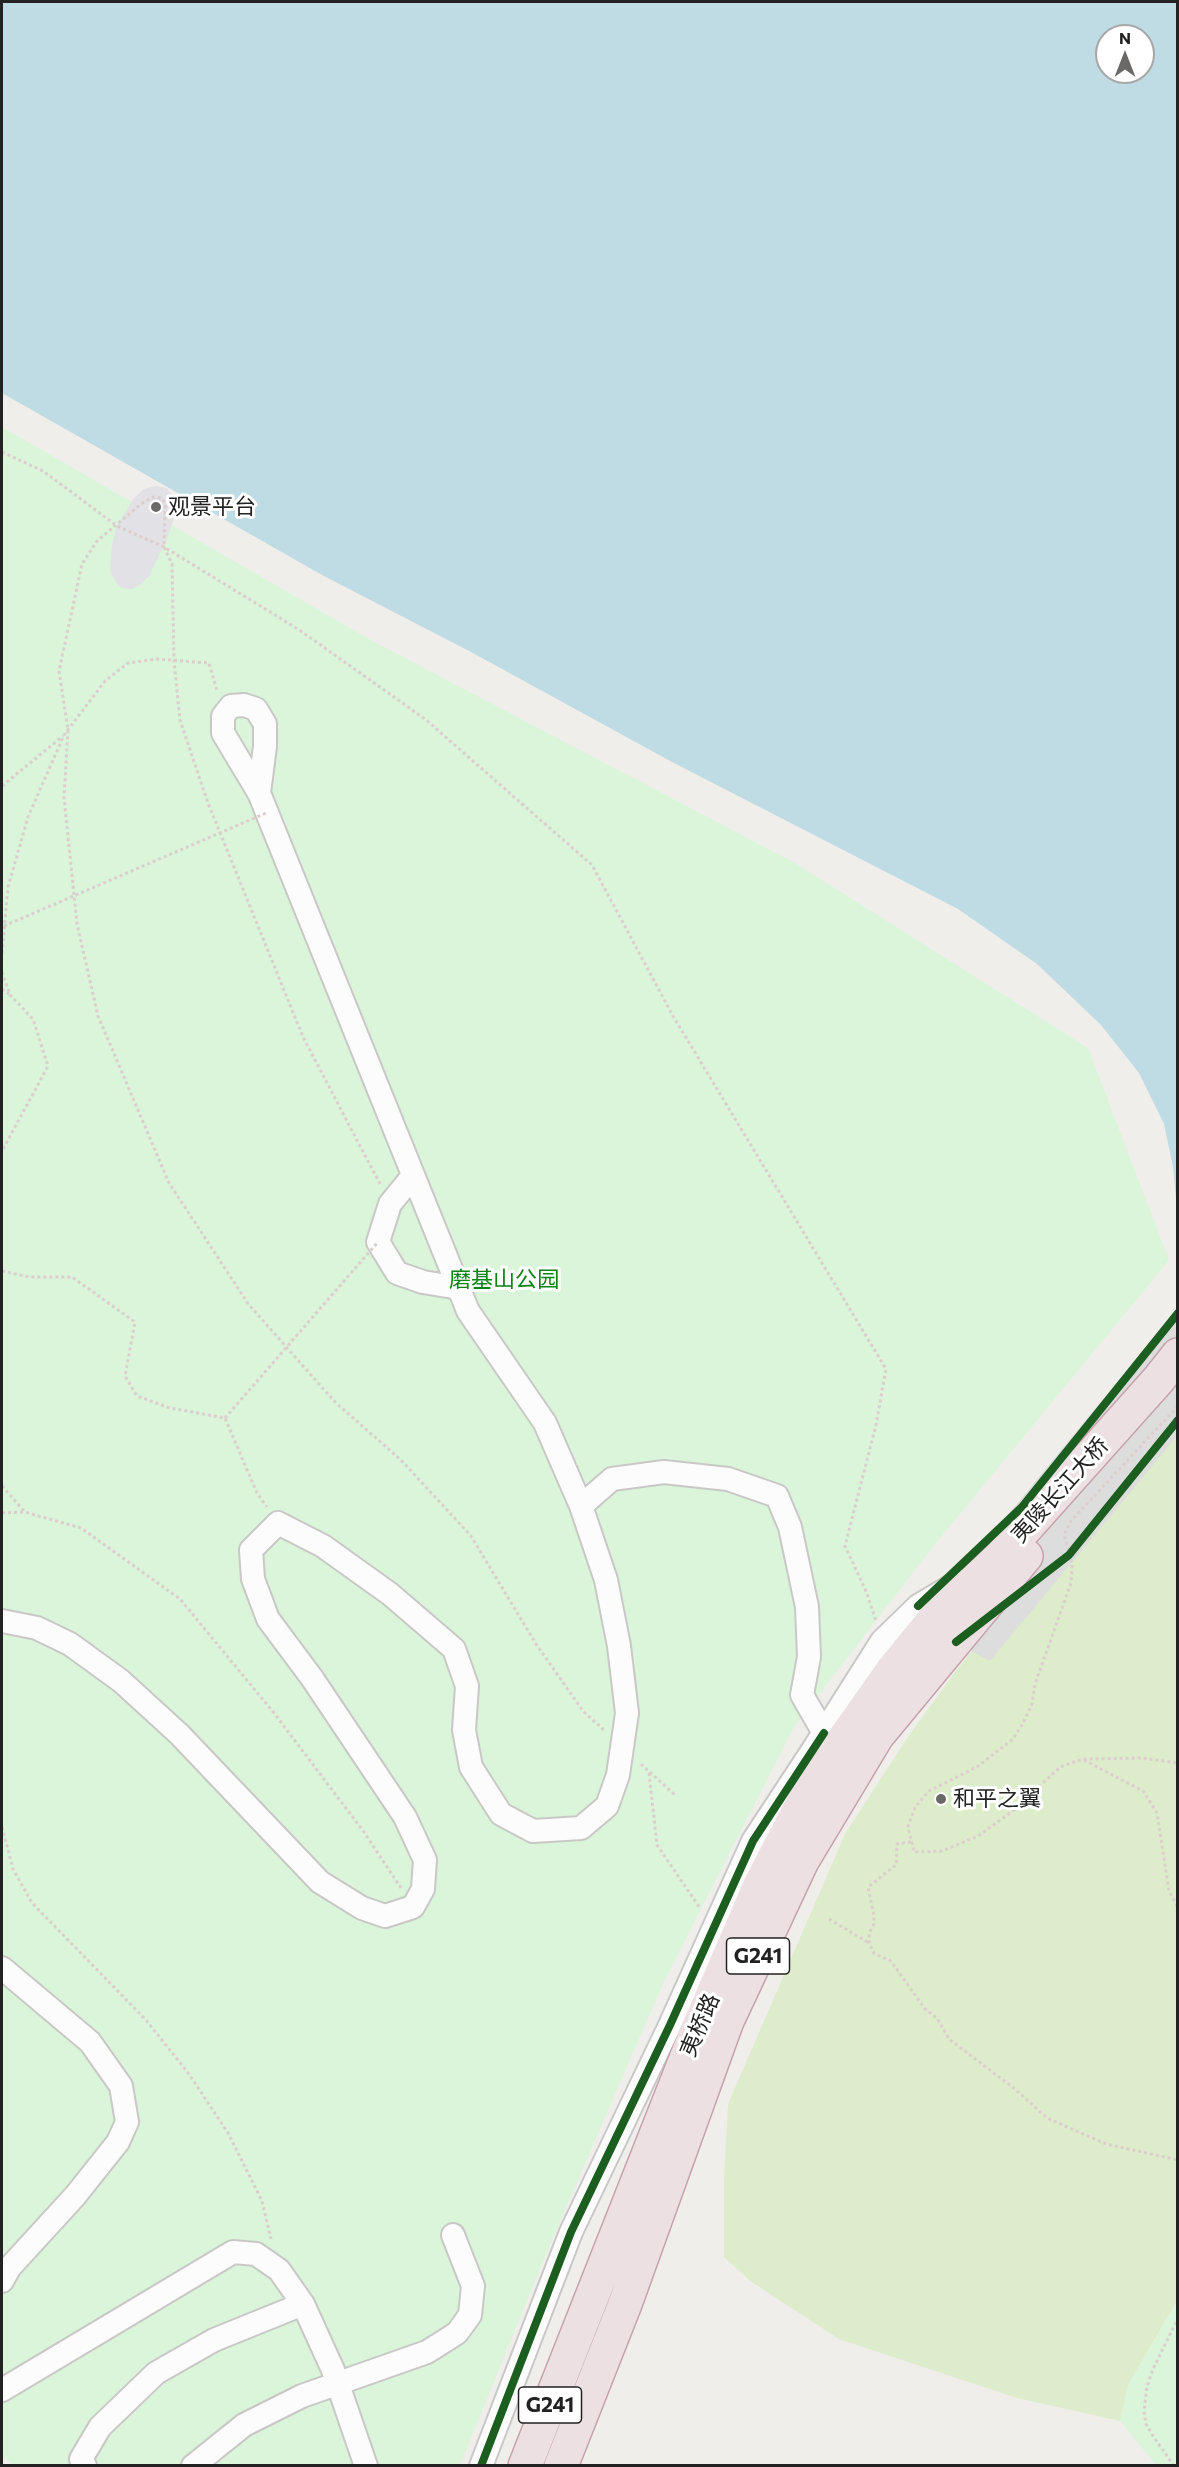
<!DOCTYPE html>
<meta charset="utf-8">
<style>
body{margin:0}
#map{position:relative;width:1179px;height:2467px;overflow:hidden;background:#f0eeeb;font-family:Commissioner,sans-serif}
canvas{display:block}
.frame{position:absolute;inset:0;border:3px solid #222;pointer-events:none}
.north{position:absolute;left:1095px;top:24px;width:60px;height:60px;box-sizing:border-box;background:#fff;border:2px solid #a7a7a7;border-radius:50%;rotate:0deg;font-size:16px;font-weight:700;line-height:24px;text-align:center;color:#222}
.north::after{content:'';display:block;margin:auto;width:21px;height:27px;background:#6a6968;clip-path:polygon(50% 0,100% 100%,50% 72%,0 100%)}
</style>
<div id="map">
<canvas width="1179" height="2467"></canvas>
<div class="frame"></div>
<div class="north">N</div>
</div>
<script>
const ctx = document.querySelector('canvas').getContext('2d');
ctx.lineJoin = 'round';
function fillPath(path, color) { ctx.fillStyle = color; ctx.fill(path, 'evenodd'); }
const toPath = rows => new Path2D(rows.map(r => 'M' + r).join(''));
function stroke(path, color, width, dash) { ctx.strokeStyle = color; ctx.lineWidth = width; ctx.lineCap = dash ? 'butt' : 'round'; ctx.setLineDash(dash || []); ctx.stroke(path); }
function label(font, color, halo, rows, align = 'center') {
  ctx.font = font + ' Commissioner,"Noto Sans SC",sans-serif'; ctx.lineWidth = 6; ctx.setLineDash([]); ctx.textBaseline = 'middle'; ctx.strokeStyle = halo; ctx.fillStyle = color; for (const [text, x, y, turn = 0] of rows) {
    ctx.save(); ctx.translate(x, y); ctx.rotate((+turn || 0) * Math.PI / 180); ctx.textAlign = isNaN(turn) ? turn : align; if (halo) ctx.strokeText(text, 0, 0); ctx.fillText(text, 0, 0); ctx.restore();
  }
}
const grass = toPath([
 [1177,1414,1177,2301,1128,2385,1120,2421,1017,2398,839,2339,750,2281,724,2257,724,2178,728,2104,845,1834,907,1738,958,1668,1034,1576]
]);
const park = toPath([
 [2,427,369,639,795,863,1088,1048,1169,1260,931,1549,794,1727,664,1981,549,2247,460,2465,13,2466,2,2456],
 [1177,2301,1177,2465,1156,2465,1120,2421,1128,2385]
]);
const plaza = toPath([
 [155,486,167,488,175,499,174,518,168,537,149,576,140,585,133,589,121,588,113,578,110,570,112,545,117,526,133,499,144,489]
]);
const water = toPath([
 [2,2,1177,2,1177,1211,1173,1167,1164,1124,1139,1073,1101,1025,1037,964,958,909,672,762,471,652,322,575,2,393],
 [1107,36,1143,36,1143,72,1107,72]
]);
const pier = toPath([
 [1177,1309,1177,1436,990,1661,965,1648,924,1617]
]);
const path = toPath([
 [2,452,43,471,117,526,164,547,298,629,425,719,592,865,673,1016,886,1369,876,1425,845,1546,866,1591,876,1621],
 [2,786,63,736],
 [2,953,8,887,28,817,64,735,105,681,128,663,157,659,209,663,217,691],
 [2,972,10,995,33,1019,48,1066,2,1151],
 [2,989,9,994],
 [380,1184,303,1037,208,803,180,720,174,661,172,564,164,547,165,503,161,498,153,497,141,504,97,541,82,564,59,671,68,730,64,797,77,924,98,1016,169,1183,249,1305,336,1403,401,1460,471,1536,536,1644,583,1711,605,1731],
 [2,1271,29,1277,72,1277,135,1322,125,1376,137,1396,170,1408,225,1418,257,1493,267,1507],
 [1178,1406,1071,1521,1064,1535,1072,1564,1071,1583,1035,1684,1032,1704,1023,1723,1013,1739,977,1767,929,1791,915,1807,908,1827,914,1852,942,1851,978,1836,1014,1810,1060,1767,1083,1759,1141,1758,1178,1763],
 [2,1486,25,1512,81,1528,180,1599,274,1713,364,1832,401,1888],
 [2,1513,24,1512],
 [1084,1760,1143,1791,1157,1813,1169,1891,1178,1908],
 [641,1764,675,1795],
 [649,1773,657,1845,700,1908],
 [2,1827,13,1869,32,1903,146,2020,189,2074,228,2133,262,2201,271,2239],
 [911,1842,897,1844,896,1865,868,1887,874,1916,874,1924,869,1934,869,1943,874,1953,891,1961,925,2009,937,2018,949,2039,1015,2089,1047,2118,1106,2144,1178,2160],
 [829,1919,869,1943],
 [1174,2466,1153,2436,1146,2424,1144,2411,1147,2387,1153,2369,1178,2318]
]);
const minor = toPath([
 [412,1177,390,1204,378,1242,397,1273,423,1282,459,1288],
 [2,1621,37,1628,70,1644,121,1681,179,1734,320,1882,362,1908,385,1916,413,1907,423,1889,425,1860,405,1817,312,1678,268,1619,253,1579,251,1550,278,1523,323,1546,390,1594,454,1649,467,1686,464,1730,471,1767,501,1814,533,1831,581,1828,607,1806,618,1775,627,1713,619,1646,606,1580,581,1506,545,1423,468,1311,259,793,223,733,223,716,231,706,244,705,256,709,265,724,265,746,259,793],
 [816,1745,882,1641,918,1606,960,1581],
 [2,1968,90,2042,121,2086,127,2122,118,2142,75,2196,10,2267,2,2281],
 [2,2390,233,2252,256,2254,279,2270,303,2304,333,2370,366,2466],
 [85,2466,81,2459,100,2427,156,2373,214,2340,303,2304],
 [193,2466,244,2425,302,2396,427,2352,457,2333,470,2315,473,2286,453,2235],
 [481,2466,571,2232,670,2025,753,1841,824,1733,802,1695,809,1657,807,1607,790,1527,777,1496,728,1479,664,1472,612,1479,581,1506]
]);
const highway = toPath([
 [525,2466,697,2031,760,1885,813,1783,892,1671,936,1617,1000,1557,1159,1379,1178,1355],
 [561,2466,625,2304,727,2021,802,1861,877,1736,1026,1556]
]);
const pathBridge = toPath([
 [4,926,266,813],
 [225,1418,378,1242]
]);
const cycleway = toPath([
 [918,1606,1022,1507,1178,1313],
 [956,1642,1069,1555,1178,1420],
 [481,2466,571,2232,670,2025,753,1841,824,1733]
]);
const markers = [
 [156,507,6,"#6a6968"],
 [941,1799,6,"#6a6968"]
];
const shields = [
 [758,1956,63],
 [550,2405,63]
];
const shieldNames = [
 ["G241",758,1956],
 ["G241",550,2405]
];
const poiNames = [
 ["观景平台",168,507],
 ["和平之翼",953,1799]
];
const parkNames = [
 ["磨基山公园",504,1280]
];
const streetNames = [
 ["夷陵长江大桥",1060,1490,-48],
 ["夷桥路",700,2025,-67]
];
fillPath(grass, '#ddeccb');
fillPath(park, '#daf5da');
fillPath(plaza, '#e2e1e5');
fillPath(water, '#bfdbe3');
fillPath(pier, '#dedddd');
stroke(minor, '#c9c8c7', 26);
stroke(highway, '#c5a2ac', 36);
stroke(path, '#dccecd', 3, [3, 3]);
stroke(minor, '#fdfcfc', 22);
stroke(highway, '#ece0e2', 33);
stroke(pathBridge, '#dccecd', 3, [3, 3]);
stroke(cycleway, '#1b5e20', 8);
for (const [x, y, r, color] of markers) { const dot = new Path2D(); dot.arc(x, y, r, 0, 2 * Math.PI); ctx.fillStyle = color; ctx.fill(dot); stroke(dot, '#fff', 2); }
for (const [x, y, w] of shields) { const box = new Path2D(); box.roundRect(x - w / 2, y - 18, w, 36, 4.5); ctx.fillStyle = '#fff'; ctx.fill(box); stroke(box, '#222', 1.5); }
label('bold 21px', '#222', null, shieldNames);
label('22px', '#222', '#fff', poiNames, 'left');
label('22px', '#0c8416', '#fff', parkNames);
label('22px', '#222', '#fff', streetNames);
</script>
